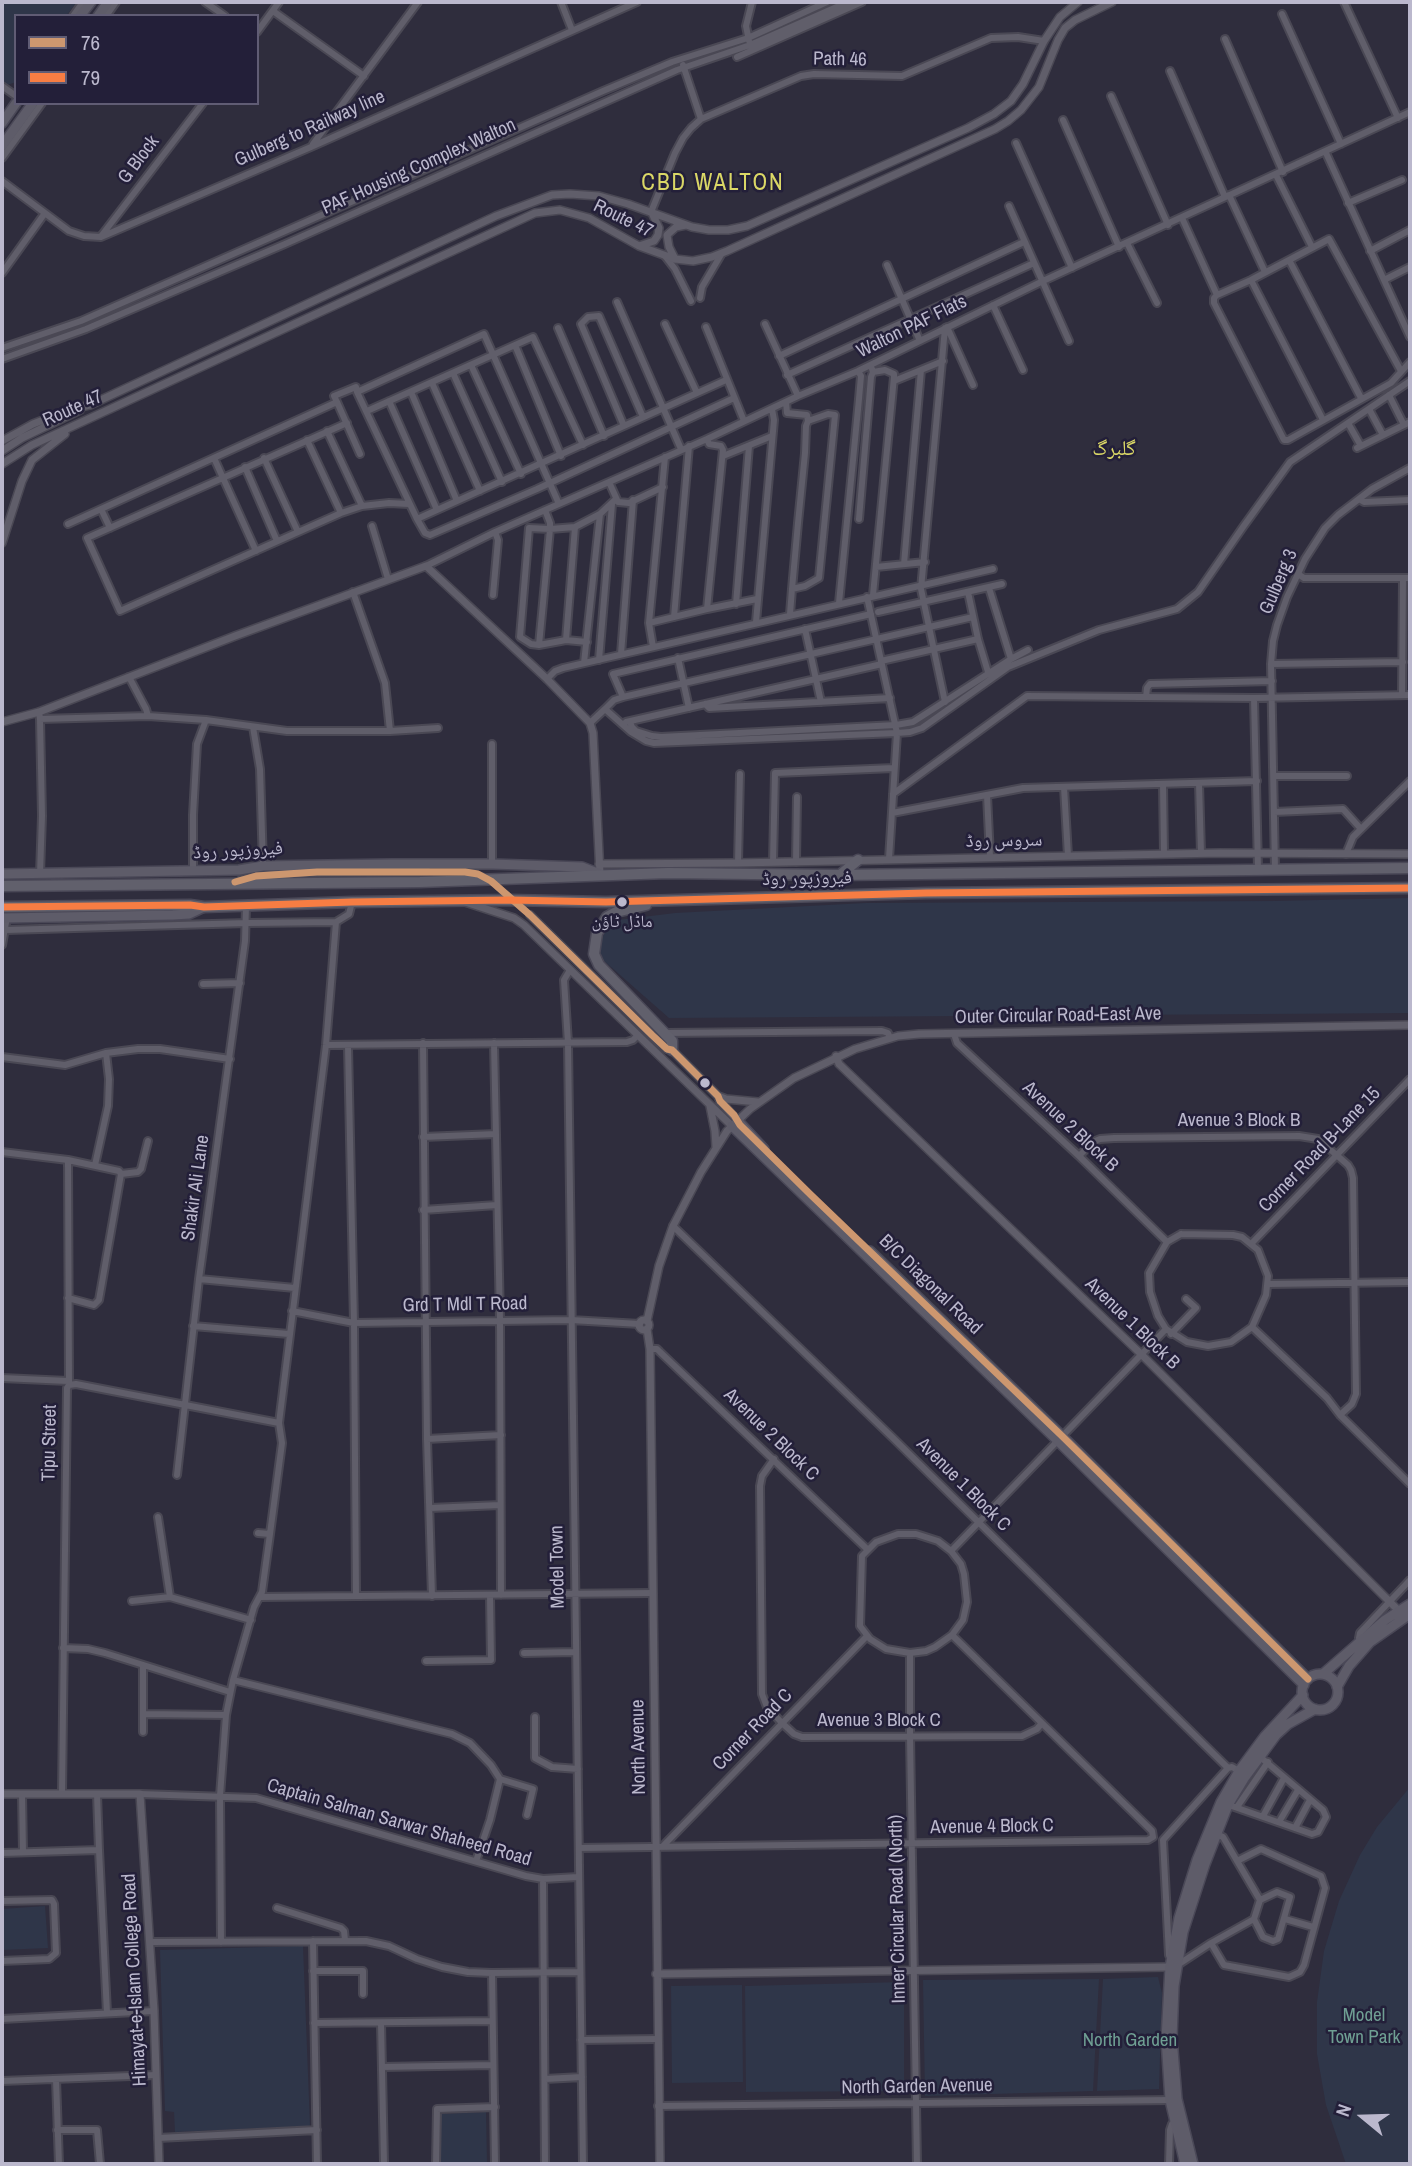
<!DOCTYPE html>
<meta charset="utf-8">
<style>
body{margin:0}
#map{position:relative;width:1412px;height:2166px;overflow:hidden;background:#2f2d3d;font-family:"Archivo Narrow",sans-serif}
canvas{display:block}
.frame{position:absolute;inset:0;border:4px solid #bbb8cd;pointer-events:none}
.legend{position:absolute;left:14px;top:14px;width:245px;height:91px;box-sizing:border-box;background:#231f39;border:2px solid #605c74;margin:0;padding:9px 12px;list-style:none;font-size:21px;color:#bbb8cd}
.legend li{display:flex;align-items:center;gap:14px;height:35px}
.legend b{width:35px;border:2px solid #605c74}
.north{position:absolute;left:1328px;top:2082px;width:70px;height:70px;-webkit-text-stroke:5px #231f39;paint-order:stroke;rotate:289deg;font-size:19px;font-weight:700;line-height:28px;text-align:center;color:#bbb8cd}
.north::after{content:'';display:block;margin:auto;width:24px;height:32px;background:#bbb8cd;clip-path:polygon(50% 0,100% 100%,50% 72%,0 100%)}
</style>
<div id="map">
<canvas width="1412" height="2166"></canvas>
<div class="frame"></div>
<ul class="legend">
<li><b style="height:9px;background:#cd976f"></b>76</li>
<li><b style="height:9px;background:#f77d43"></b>79</li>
</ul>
<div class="north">N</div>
</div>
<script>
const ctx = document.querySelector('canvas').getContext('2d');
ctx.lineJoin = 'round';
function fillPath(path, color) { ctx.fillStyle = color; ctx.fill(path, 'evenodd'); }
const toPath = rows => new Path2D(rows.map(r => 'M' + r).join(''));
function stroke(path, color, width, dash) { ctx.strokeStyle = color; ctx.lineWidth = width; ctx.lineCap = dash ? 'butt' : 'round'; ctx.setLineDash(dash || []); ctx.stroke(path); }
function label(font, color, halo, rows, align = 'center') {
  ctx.font = font + ' "Archivo Narrow","Noto Naskh Arabic",sans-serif'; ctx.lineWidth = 5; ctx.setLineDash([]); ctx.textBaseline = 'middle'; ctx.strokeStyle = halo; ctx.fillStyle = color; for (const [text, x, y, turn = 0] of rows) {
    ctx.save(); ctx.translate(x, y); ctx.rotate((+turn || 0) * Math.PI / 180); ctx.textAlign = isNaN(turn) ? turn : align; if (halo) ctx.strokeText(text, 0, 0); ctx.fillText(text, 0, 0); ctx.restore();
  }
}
const green = toPath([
 [2,2,77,2,66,16,16,16,16,82,7,85,2,81],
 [1410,898,1410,1013,669,1018,603,960,598,947,610,921,675,913,866,903,1274,901],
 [1410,1787,1410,2164,1346,2164,1326,2105,1317,2054,1317,2002,1324,1951,1339,1901,1360,1855,1377,1827],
 [45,1906,48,1948,2,1950,2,1909],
 [303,1946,310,2126,175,2132,174,2112,165,2111,160,1950],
 [1158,1977,1162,1993,1159,2089,1097,2091,1103,1979],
 [1099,1979,1093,2091,925,2096,923,1980],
 [904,1982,904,2091,746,2092,745,1986],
 [742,1985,743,2082,672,2083,671,1986],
 [486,2112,487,2164,441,2164,441,2114]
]);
const tertiaryTunnel = toPath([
 [427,871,472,873,483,876,491,881,530,915]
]);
const minor = toPath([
 [205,2,225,16],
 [561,2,572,30],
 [1344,2,1398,118],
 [273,11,364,76],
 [1282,14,1341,144],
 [73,16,83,2],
 [106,16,116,2],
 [257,32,279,2],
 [1225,39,1283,172],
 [749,41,746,26,752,2],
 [737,57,862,2],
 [683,65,701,119],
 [1170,71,1225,197],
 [2,86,16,96],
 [1111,96,1168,225],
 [1063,120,1119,247],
 [1016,143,1072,268],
 [313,144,418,2],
 [1326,153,1410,337],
 [2,158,42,103],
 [1276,175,1312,247],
 [2,181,69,231,84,236,101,237,311,147,637,2],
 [1229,195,1265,272],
 [1348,203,1402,180],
 [1009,206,1069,341],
 [651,212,675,153,683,138,691,128,701,119,801,76,814,74,902,76,991,38,1018,37,1044,41],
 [1182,218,1217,295],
 [102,235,203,103],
 [1127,243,1157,303],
 [1370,251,1410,230],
 [665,256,675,269,691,301],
 [1289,260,1361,398],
 [887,265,920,341],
 [2,273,45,213],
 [1251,280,1323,420],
 [1384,280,1410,267],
 [700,298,702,287,722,253],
 [617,302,681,449],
 [993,305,1023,370],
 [665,324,697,393],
 [765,324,798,396],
 [706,327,744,421],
 [947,327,973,385],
 [558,328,604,436],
 [515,345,561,456],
 [2,348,81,321,603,91,672,62,748,38,827,2],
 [779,356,1024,242],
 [2,359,86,329,285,244,677,70,750,45,848,2],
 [471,365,521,474],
 [921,370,943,361],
 [1401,371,1329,239,1251,280,1217,295,1214,298,1214,303,1284,440,1288,440,1391,383,1410,362],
 [453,373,502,482],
 [787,375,1034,263],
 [894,381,921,370,904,564],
 [432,383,480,491],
 [357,392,417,519,425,533,430,535,537,489,734,398],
 [411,392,457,501],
 [1389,395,1404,425],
 [389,401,437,510],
 [337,402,360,454],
 [786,402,787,413,807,415,808,421],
 [1369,409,1383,435],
 [367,411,533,337,583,445],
 [347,423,87,538,120,611,341,513,362,506,389,503,409,504],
 [1348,423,1361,446],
 [624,426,581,324,588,317,599,316,643,417],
 [327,431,362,506],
 [707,439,709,444,721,446,723,450,707,609],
 [307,440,341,513],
 [1357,448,1410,422],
 [723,456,772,436],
 [214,458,256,551],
 [264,458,298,532],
 [245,467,277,541],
 [609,482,618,502,629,503,663,487],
 [1359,499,1364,502,1410,500],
 [101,509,110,528],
 [545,510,550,523,550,529,575,527,600,514],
 [417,519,726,380],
 [859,519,871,377,873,372,872,369],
 [68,524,337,402,334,396,356,387,357,392,484,334,559,504],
 [372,526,388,579],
 [426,566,495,532,707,439,798,396,858,371,1043,281,1410,112],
 [876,567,925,562],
 [1298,574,1304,578,1410,578],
 [353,592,385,683,390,731],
 [968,592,978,639,988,672],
 [493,595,498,540,495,532],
 [873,595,894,377,894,374,885,370,873,372],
 [867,597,897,733,889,859],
 [839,603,859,399,861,376,858,371],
 [736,604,749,446],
 [878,612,1002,584],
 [790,614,792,589,798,523,805,453,806,426,808,421,828,414,835,415,819,578,805,586,792,589],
 [674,617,689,446],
 [756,622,774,420,772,409],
 [649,623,707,609,757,599],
 [805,629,821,702],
 [566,640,575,527],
 [539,645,550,529,529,528,520,637,531,644,539,645,566,640,587,642],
 [653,647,649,623,665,457],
 [621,654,633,500],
 [678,658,689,708],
 [1011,659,1028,650],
 [599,660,612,504],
 [881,661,978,639],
 [584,663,600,514,616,499],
 [1271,664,1403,662],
 [129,677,146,709,148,716],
 [547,679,555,671,563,668,993,569],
 [1402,695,1403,578],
 [623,697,613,674,871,614],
 [1146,697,1147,688,1150,684,1272,681],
 [1254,698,1410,695],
 [945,702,921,589,945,328],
 [705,704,709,708,890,698],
 [605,709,614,700,623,697,973,617],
 [39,712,40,719,148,716,206,720,287,731,390,731,438,728],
 [626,722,882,664],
 [630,722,632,727,636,731,652,736,661,737,896,725,913,722,1011,659,989,588],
 [590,723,605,709,631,732,646,741,654,743,897,733,910,732,922,728,1008,667,1099,630,1177,609,1198,592,1243,527,1290,462,1410,381],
 [253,727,260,769,263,866],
 [1274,776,1347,776],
 [1199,783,1201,853],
 [1163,784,1164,854],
 [1064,787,1068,856],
 [893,794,1027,696,1254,698,1258,869],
 [987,795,990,857],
 [1274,812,1343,809,1361,829],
 [892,813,1023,788,1257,781],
 [1346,854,1353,837,1410,781],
 [773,862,775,773,894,768],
 [796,862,797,797],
 [738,863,740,774],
 [492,864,492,744],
 [1275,869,1271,664,1273,641,1277,625,1287,597,1305,559,1325,528,1338,515,1372,489,1410,468],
 [193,871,193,815,197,744,206,720],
 [40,874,42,816,40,719],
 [6,930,247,923,336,922,349,914,352,902],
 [2,945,7,917],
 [570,970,564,980,568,1043,583,2164],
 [203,984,240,983],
 [664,1033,882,1031,888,1033,890,1038],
 [954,1034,957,1043,1079,1156,1167,1242],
 [423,1043,427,1439,432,1596],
 [494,1043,500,1320,501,1595],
 [326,1045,627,1042,633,1040,638,1035],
 [348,1046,354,1323,356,1596],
 [2,1057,65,1065,106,1053,138,1049,160,1049,230,1059],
 [423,1137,496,1134],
 [2,1152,68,1160,69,1385,67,1388,62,1794],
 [1079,1156,1093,1142,1100,1139,1114,1138,1299,1136,1318,1139,1348,1165,1351,1170,1353,1178,1356,1394,1352,1404,1340,1415],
 [68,1160,119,1171,121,1174,138,1172,141,1169,148,1141],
 [95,1165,108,1106,109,1079,106,1053],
 [423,1210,497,1205],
 [673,1226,893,1438,1228,1768],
 [1181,1234,1233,1235,1242,1237,1258,1250,1268,1276,1266,1295,1252,1327,1231,1342,1208,1346,1187,1342,1166,1329,1158,1316,1150,1292,1149,1273,1167,1242,1181,1234],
 [1252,1243,1410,1079],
 [199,1279,295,1288],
 [1269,1284,1410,1282],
 [68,1298,94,1305,99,1300,121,1174],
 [292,1311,354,1323,571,1320,640,1324],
 [193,1326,289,1334],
 [1252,1327,1327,1398,1340,1415,1410,1484],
 [1171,1334,1196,1308,1186,1299],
 [650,1349,657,1349,660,1352,867,1549],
 [2,1378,68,1381],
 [69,1385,76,1384,279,1423],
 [427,1439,501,1435],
 [774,1459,762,1476,760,1486,762,1694,767,1707,782,1723,794,1734,802,1737,1022,1736,1037,1729,1042,1723],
 [177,1475,199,1279,245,941,246,906],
 [430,1508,500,1505],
 [158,1517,170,1597],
 [258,1533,270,1534],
 [898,1534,916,1534,938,1541,951,1551,961,1564,964,1574,967,1602,963,1620,952,1635,935,1647,926,1651,910,1653,886,1649,870,1639,860,1626,862,1556,876,1542,898,1534],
 [951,1551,1166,1329],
 [260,1597,653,1593],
 [132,1601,170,1597,251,1620],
 [952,1635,1152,1831,1153,1837],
 [1361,1640,1359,1638,1360,1633,1410,1580],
 [63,1648,88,1649,105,1653,230,1692],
 [524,1653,575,1652],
 [910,1653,910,1736,917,2164],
 [426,1661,491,1660,490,1596],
 [233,1680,452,1734,470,1743,491,1765,500,1779,490,1820,476,1861],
 [144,1714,226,1715],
 [535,1717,535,1758,552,1767,578,1769],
 [143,1732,143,1666],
 [500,1779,533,1789,527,1815],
 [22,1794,23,1852],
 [97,1794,99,1850],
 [140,1794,256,1798,526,1876,543,1879,578,1877],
 [1226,1804,1312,1834,1318,1832,1326,1817,1323,1810,1259,1756],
 [1237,1807,1268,1762],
 [1263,1816,1284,1778],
 [1279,1822,1298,1790],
 [1295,1828,1310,1800],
 [662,1847,867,1636],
 [579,1848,1148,1840,1153,1837],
 [2,1853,99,1850,107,2013],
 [543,1879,545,2164],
 [2,1901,52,1900,54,1904,56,1953,49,1959,2,1961],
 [277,1908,341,1928,344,1931,345,1940],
 [1254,1919,1263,1937,1273,1941,1278,1939,1290,1897,1277,1892,1260,1900],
 [1285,1919,1313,1927],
 [313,1941,317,2164],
 [150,1942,366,1941,389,1946,417,1959,442,1967,468,1972,492,1973,495,2164],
 [221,1942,220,1796,226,1715,233,1680,254,1607,262,1592,270,1534,282,1443,279,1423,326,1045,336,922],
 [1211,1943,1224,1965,1289,1977,1300,1972,1304,1965,1325,1888,1321,1876,1261,1849,1237,1861],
 [1169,1955,1163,1840,1228,1768,1232,1767,1239,1771],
 [1176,1966,1211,1943,1254,1919,1260,1900,1223,1837,1216,1834],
 [313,1971,363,1971,363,1994],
 [492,1973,580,1972],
 [2,2019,154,2011],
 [314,2023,492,2021],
 [381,2023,384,2164],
 [581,2040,658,2039],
 [382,2067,493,2065],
 [56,2079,59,2164],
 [545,2079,582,2077],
 [2,2081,156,2075],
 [658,2106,1172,2100],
 [57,2130,97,2130,100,2164],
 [158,2138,317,2130],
 [436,2164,437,2109,495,2107],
 [1169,2164,1170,2130,1172,2124,1175,2123]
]);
const tertiary = toPath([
 [639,246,654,241,658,235,659,228,652,213],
 [675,259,669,247,667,235,676,227,686,225],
 [2,441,33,424,69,410,90,405,496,216,552,195,570,194,599,196,628,204,692,227,709,230,728,230,747,226,968,128,994,114,1011,101,1023,84,1044,41,1060,17,1078,2],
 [2,451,22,438,80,410],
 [2,464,32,445,535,213,560,210,589,218,639,246,675,259,693,261,712,257,727,251,995,129,1008,121,1021,110,1039,87,1058,40,1065,28,1075,20,1112,2],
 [2,543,22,481,32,460,65,434],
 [2,722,39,712,235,636,426,566,547,679,590,723,593,733,600,874],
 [599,864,738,863,1220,853,1410,854],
 [239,881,256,876,317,872,427,871],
 [465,902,514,918,524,925,732,1126],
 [530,915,652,1035,667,1049,672,1050,718,1096,720,1101,737,1120],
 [836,1056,839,1064,1141,1354,1401,1613],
 [718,1096,726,1099,758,1102],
 [710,1106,715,1131,716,1147],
 '639 1325a5 5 0 1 1 10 0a5 5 0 1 1-10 0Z',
 [647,1321,659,1266,673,1226,701,1172,727,1131,750,1109,794,1078,855,1049,898,1036,919,1034,1410,1025],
 [647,1329,650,1349,660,2164],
 [2,1794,140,1794,154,2011,159,2164],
 [656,1974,1170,1967]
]);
const secondary = toPath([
 [80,16,91,2],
 [98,16,108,2],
 [2,123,16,103],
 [2,146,33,103],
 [2,874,239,870,263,866,391,864,492,864,582,867,600,874],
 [2,918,173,915,189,914,204,907],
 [737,1120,764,1149],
 [732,1126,1057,1440,1304,1685],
 [870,1251,1062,1436,1308,1679],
 [1323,1674,1385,1620,1410,1604],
 '1302 1692a18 18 0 1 1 36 0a18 18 0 1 1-36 0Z',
 [1337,1687,1349,1666,1370,1642,1410,1614],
 [1185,2164,1170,2100,1166,2039,1170,1967,1179,1918,1197,1860,1221,1802,1239,1771,1265,1736,1303,1695],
 [1193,2164,1177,2099,1172,2038,1174,1986,1183,1932,1205,1864,1228,1805,1245,1777,1276,1735,1288,1724,1315,1709]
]);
const primary = toPath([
 [840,875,858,860],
 [2,886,420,882,668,873,839,875,1410,868],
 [646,905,616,912,607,917,597,933,594,954,599,965,672,1041,672,1050],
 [2,907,190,905,204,907,352,902,510,900,606,902,926,893,1410,888]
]);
const bus1 = toPath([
 [235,882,256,876,317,872,465,872,478,874,491,881,530,915,652,1035,667,1049,672,1050,718,1096,720,1101,734,1115,740,1125,811,1195,1062,1436,1308,1679]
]);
const bus2 = toPath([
 [2,907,190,905,204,907,352,902,510,900,606,902,926,893,1410,888]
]);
const markers = [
 [622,902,6,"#bbb8cd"],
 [705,1083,6,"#bbb8cd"]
];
const busNames = [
 ["ماڈل ٹاؤن",622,922]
];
const streetNames = [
 ["Path 46",840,60,1],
 ["Gulberg to Railway line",310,129,-24],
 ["G Block",139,160,-53],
 ["PAF Housing Complex Walton",419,167,-24],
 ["Route 47",623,219,26],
 ["Walton PAF Flats",912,327,-26],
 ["Route 47",73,409,-24],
 ["Gulberg 3",1279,582,-67],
 ["سروس روڈ",1004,841,-1],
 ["فیروزپور روڈ",238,851,-3],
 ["فیروزپور روڈ",807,879,-1],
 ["Outer Circular Road-East Ave",1058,1016,-1],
 ["Avenue 3 Block B",1239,1121],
 ["Avenue 2 Block B",1070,1127,43],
 ["Corner Road B-Lane 15",1320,1150,-46],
 ["Shakir Ali Lane",196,1188,-82],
 ["B/C Diagonal Road",930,1285,44],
 ["Grd T Mdl T Road",465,1305,-1],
 ["Avenue 1 Block B",1132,1324,44],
 ["Avenue 2 Block C",771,1435,44],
 ["Tipu Street",50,1443,-89],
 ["Avenue 1 Block C",963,1485,45],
 ["Model Town",558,1567,-91],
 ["Avenue 3 Block C",879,1721],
 ["Corner Road C",753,1730,-46],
 ["North Avenue",639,1747,-91],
 ["Captain Salman Sarwar Shaheed Road",399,1823,16],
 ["Avenue 4 Block C",992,1827,-1],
 ["Inner Circular Road (North)",898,1909,-91],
 ["Himayat-e-Islam College Road",135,1980,-93],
 ["North Garden Avenue",917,2087,-1]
];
const parkNames = [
 ["Model",1364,2016],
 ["Town Park",1364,2038],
 ["North Garden",1130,2041]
];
const neighbourhoodNames = [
 ["گلبرگ",1114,449]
];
const quarterNames = [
 ["CBD WALTON",713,184]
];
fillPath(green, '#2f3649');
stroke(tertiaryTunnel, '#444253', 7, [7, 3.5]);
stroke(minor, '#4a4854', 10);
stroke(tertiary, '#4a4854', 10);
stroke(secondary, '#4a4857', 12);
stroke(primary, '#4a4857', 13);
stroke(minor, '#605e6a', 6);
stroke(tertiary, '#605e6a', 7);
stroke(secondary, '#5e5c69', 9);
stroke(primary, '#61606c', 10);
stroke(bus1, '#cd976f', 7);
stroke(bus2, '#f77d43', 7);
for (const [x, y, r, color] of markers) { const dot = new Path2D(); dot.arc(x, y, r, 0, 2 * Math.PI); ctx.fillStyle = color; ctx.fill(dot); stroke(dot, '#231f39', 2.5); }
label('17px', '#bbb8cd', '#231f39', busNames);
label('19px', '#bbb8cd', '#231f39', streetNames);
label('19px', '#6f9f93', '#231f39', parkNames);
label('21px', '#dad766', '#231f39', neighbourhoodNames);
ctx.letterSpacing = '2px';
label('23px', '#dad766', '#231f39', quarterNames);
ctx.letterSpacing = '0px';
</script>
